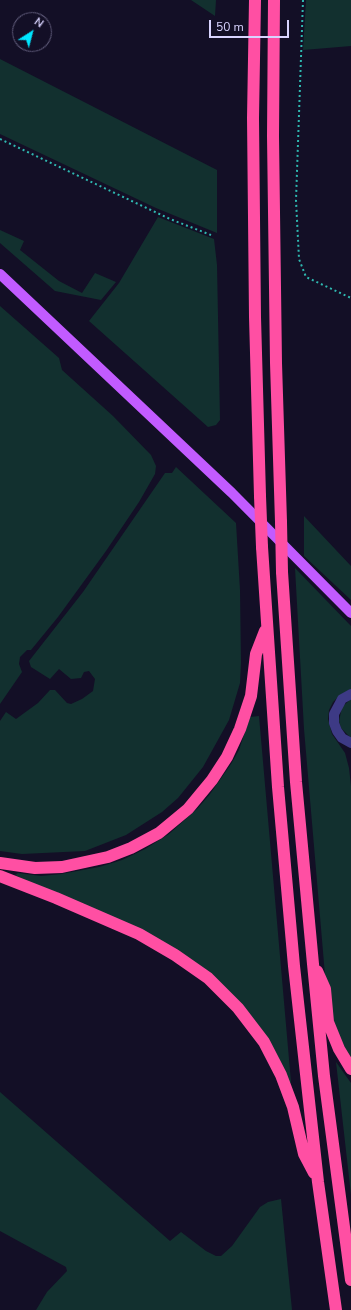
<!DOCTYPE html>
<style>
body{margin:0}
#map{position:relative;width:351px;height:1310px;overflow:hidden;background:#130f26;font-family:"Nunito Sans",sans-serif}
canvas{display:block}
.north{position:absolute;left:12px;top:12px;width:40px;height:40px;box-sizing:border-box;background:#130f26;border:1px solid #625e7d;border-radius:50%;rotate:36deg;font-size:11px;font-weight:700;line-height:16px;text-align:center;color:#d9d4ff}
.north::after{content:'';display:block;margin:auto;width:14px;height:18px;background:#00e5ff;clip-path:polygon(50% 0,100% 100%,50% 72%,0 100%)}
.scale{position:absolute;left:209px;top:20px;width:80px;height:18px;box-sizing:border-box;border:2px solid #d9d4ff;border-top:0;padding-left:5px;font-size:12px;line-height:14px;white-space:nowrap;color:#d9d4ff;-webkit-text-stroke:3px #130f26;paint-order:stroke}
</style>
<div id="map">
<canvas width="351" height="1310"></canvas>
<div class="north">N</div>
<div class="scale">50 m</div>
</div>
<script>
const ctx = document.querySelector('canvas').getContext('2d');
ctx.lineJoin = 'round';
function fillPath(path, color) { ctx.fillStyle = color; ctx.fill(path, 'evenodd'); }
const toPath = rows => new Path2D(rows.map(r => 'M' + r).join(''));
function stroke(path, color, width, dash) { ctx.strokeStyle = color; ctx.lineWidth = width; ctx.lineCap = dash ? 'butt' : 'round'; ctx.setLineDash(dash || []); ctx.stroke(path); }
const green = toPath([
 [191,0,216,0,215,16],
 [306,0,351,0,351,46,303,50],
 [0,59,217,170,217,233,156,208,0,134],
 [158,217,214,239,217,265,220,420,216,425,208,427,89,321,119,283],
 [0,230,24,241,20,250,59,281,82,293,95,273,116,282,101,300,55,291,0,243],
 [0,306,59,358,62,370,113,416,151,455,156,466,155,474,139,502,106,551,58,617,31,650,27,650,20,657,19,664,22,672,0,704],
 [176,467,236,523,240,590,241,663,240,683,229,720,203,767,178,798,162,812,126,835,85,851,22,854,0,851,0,721,6,712,16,719,38,703,50,690,55,690,67,703,71,704,82,699,93,691,95,679,89,671,84,672,81,678,71,679,59,669,50,679,31,667,29,661,83,592,165,473,172,473],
 [304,516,351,566,351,600,304,556],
 [295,568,351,626,351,689,340,695,333,702,329,710,328,719,332,734,345,753,349,768,351,786,351,1062,333,1025,325,975,304,729],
 [351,699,351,738,341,728,339,721,342,707],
 [259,716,291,1082,290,1083,205,971,15,875,18,873,41,876,61,874,99,867,122,860,145,849,169,834,198,808,210,794,231,764,239,750,250,717],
 [336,1062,351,1083,351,1195],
 [0,1092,170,1241,181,1232,206,1251,216,1256,221,1256,232,1246,260,1207,268,1202,281,1199,292,1310,36,1310,47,1292,67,1271,66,1267,0,1231]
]);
const path = toPath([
 [303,0,296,200,299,259,306,277,351,298],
 [0,139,170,219,211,235]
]);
const minor = toPath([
 [351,694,342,699,334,714,334,723,337,731,342,738,351,743]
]);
const major = toPath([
 [0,274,232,493,351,613]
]);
const highway = toPath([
 [255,0,253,118,255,317,260,496],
 [274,0,273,136,276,363,281,522],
 [262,547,278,787,294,966,318,1182,336,1310],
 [282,572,296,782,313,964,324,1076,351,1280],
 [0,863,35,868,62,867,108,857,131,848,159,833,188,809,212,780,227,757,240,729,251,696,256,654,265,631],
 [0,876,56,898,139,934,175,955,208,978,238,1008,264,1042,281,1075,293,1107,304,1154,314,1173],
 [317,971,325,989,328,1022,339,1049,351,1069]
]);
const highwayBridge = toPath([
 [260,496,262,547],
 [281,522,282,572]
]);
fillPath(green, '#12302f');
stroke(path, '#2fb8b0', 2, [2, 3]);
stroke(minor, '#3d3a85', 10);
stroke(major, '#c25bff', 10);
stroke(highway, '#ff4fa3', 12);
stroke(highwayBridge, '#ff4fa3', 12);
</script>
